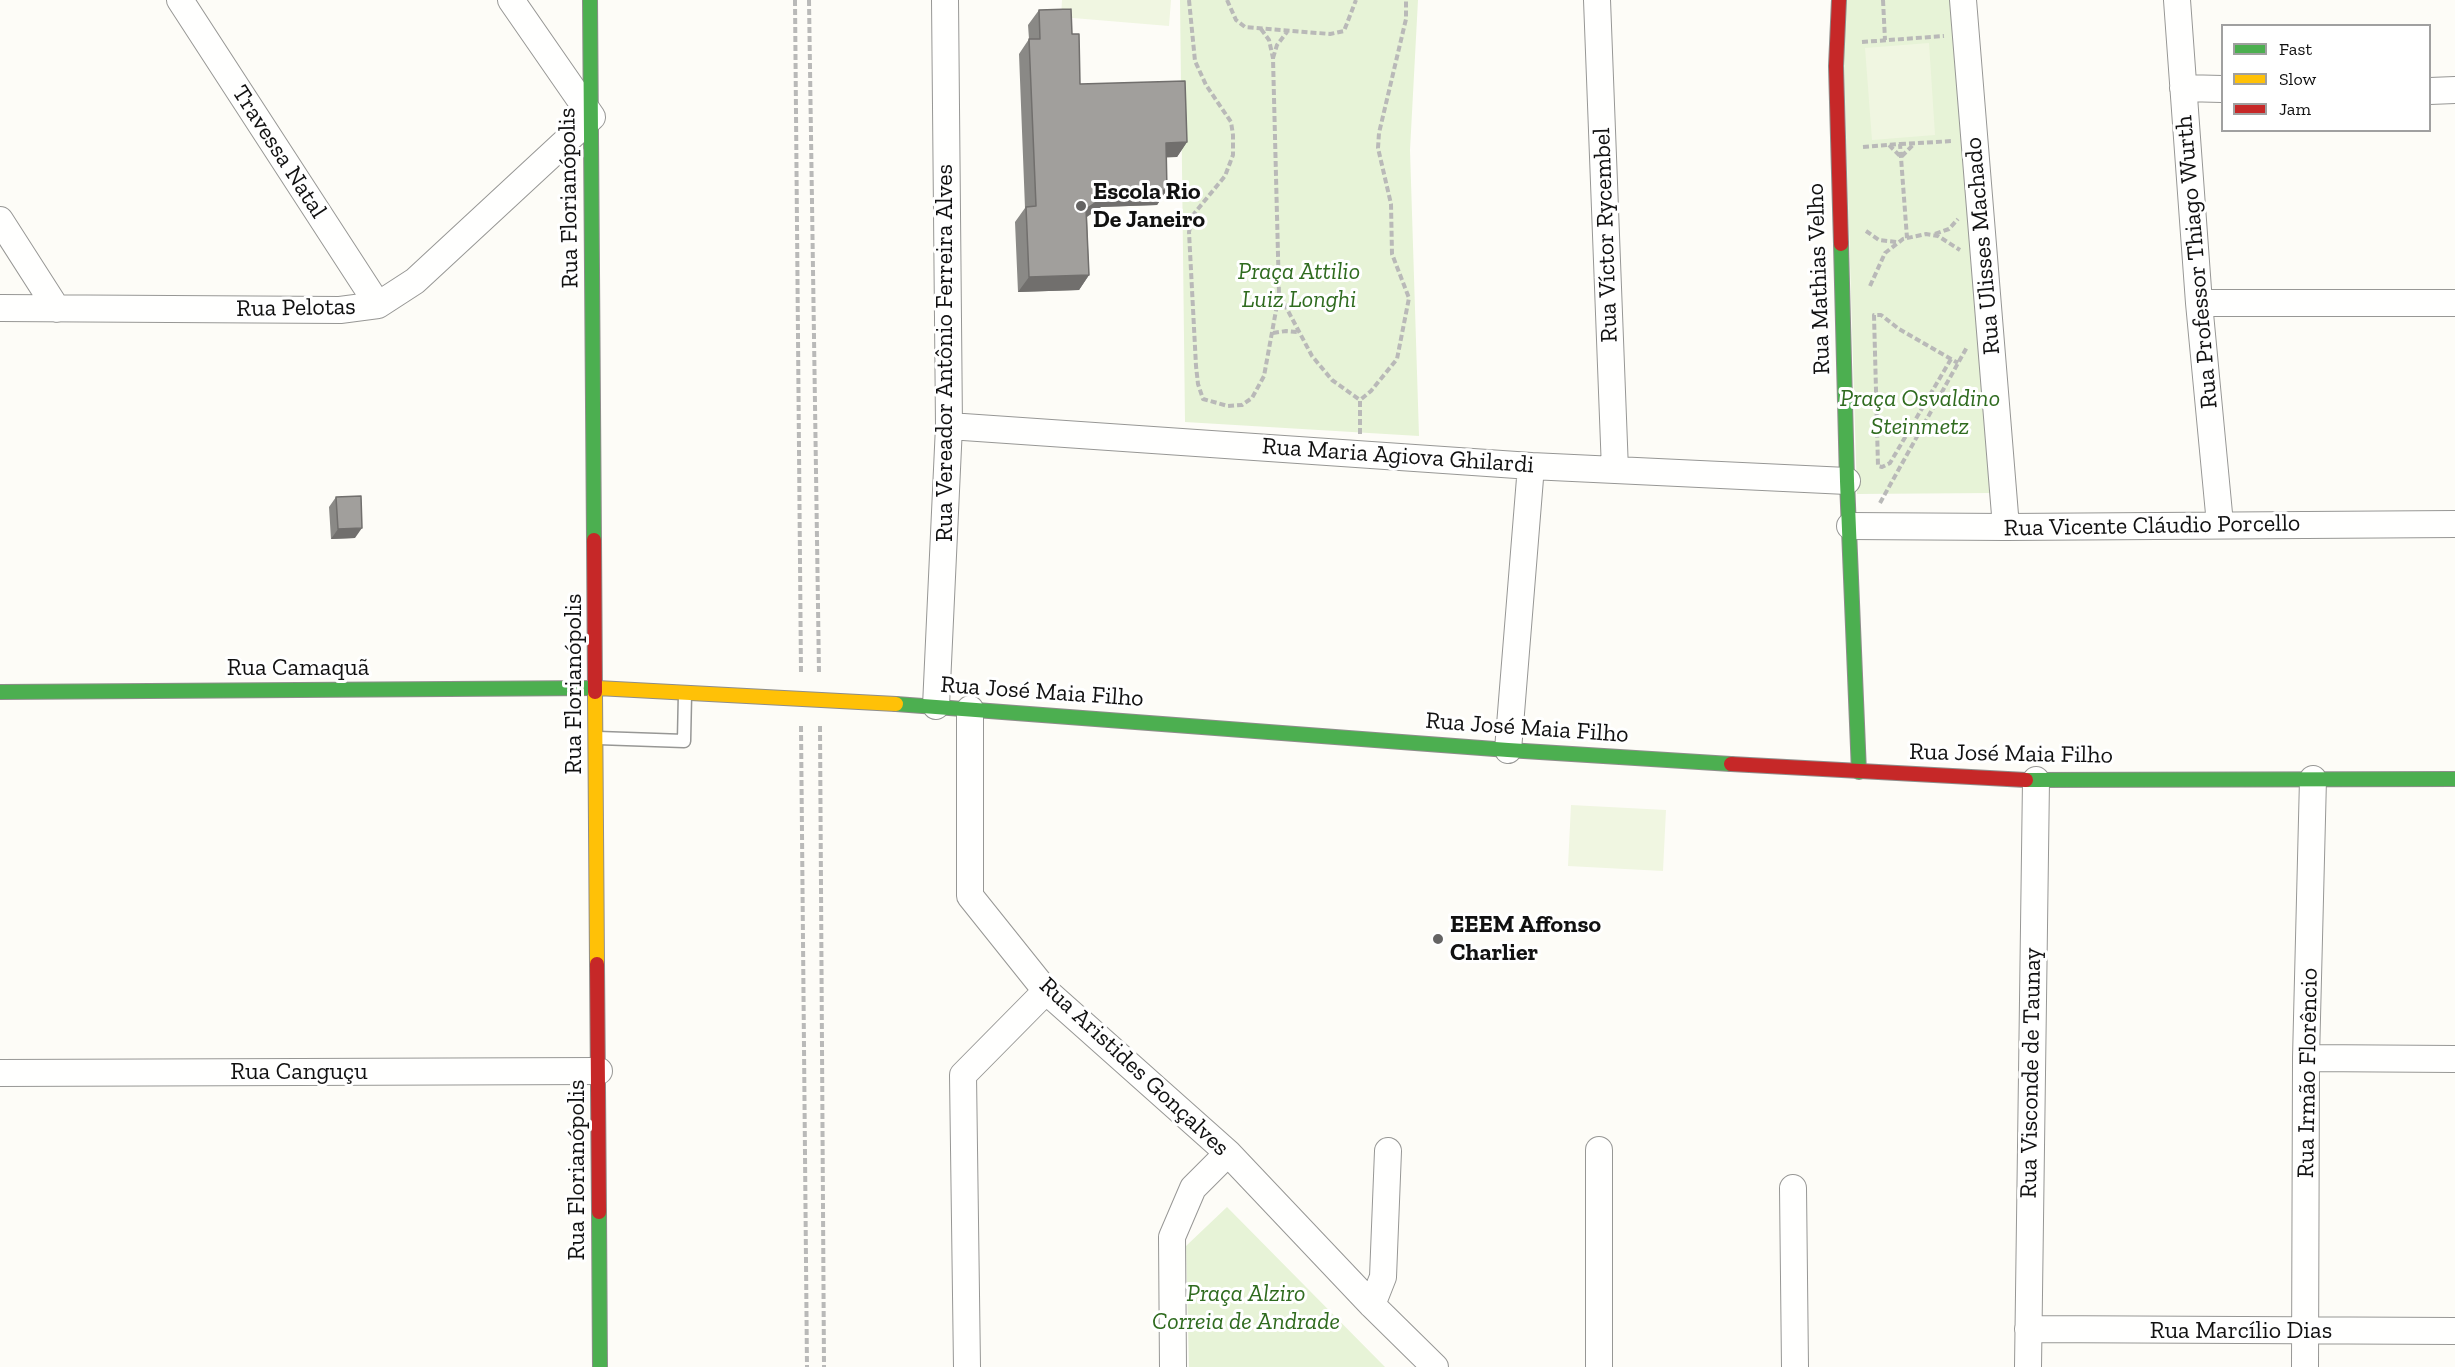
<!DOCTYPE html>
<meta charset="utf-8">
<style>
body{margin:0}
#map{position:relative;width:2455px;height:1367px;overflow:hidden;background:#fdfcf7;font-family:"Zilla Slab",serif}
canvas{display:block}
.legend{position:absolute;left:2221px;top:24px;width:210px;height:108px;box-sizing:border-box;background:#fff;border:2px solid #a0a0a0;margin:0;padding:8px 10px;list-style:none;font-size:18px;color:#111}
.legend li{display:flex;align-items:center;gap:12px;height:30px}
.legend b{width:30px;border:2px solid #a0a0a0}
</style>
<div id="map">
<canvas width="2455" height="1367"></canvas>
<ul class="legend">
<li><b style="height:8px;background:#4caf50"></b>Fast</li>
<li><b style="height:8px;background:#ffc107"></b>Slow</li>
<li><b style="height:8px;background:#c62828"></b>Jam</li>
</ul>
</div>
<script>
const ctx = document.querySelector('canvas').getContext('2d');
ctx.lineJoin = 'round';
function fillPath(path, color) { ctx.fillStyle = color; ctx.fill(path, 'evenodd'); }
const toPath = rows => new Path2D(rows.map(r => 'M' + r).join(''));
function stroke(path, color, width, dash) { ctx.strokeStyle = color; ctx.lineWidth = width; ctx.lineCap = dash ? 'butt' : 'round'; ctx.setLineDash(dash || []); ctx.stroke(path); }
function label(font, color, halo, rows, align = 'center') {
  ctx.font = font + ' "Zilla Slab",serif'; ctx.lineWidth = 6; ctx.setLineDash([]); ctx.textBaseline = 'middle'; ctx.strokeStyle = halo; ctx.fillStyle = color; for (const [text, x, y, turn = 0] of rows) {
    ctx.save(); ctx.translate(x, y); ctx.rotate((+turn || 0) * Math.PI / 180); ctx.textAlign = isNaN(turn) ? turn : align; if (halo) ctx.strokeText(text, 0, 0); ctx.fillText(text, 0, 0); ctx.restore();
  }
}
const green = toPath([
 [1180,0,1418,0,1410,150,1419,436,1185,422],
 [1842,0,1956,0,1993,493,1857,494],
 [1227,1207,1385,1367,1189,1367,1186,1246]
]);
const pitch = toPath([
 [1062,0,1171,0,1169,26,1061,17],
 [1929,43,1935,135,1872,140,1865,48],
 [1571,805,1666,810,1663,871,1568,866]
]);
const path = toPath([
 [795,0,801,673],
 [809,0,819,673],
 [1189,0,1195,61,1206,85,1231,122,1233,135,1233,155,1225,176,1193,215,1189,232,1196,366,1198,384,1203,399,1228,406,1242,405,1252,398,1264,376,1279,294],
 [1227,0,1236,20,1245,27,1330,34,1344,31,1356,0],
 [1883,0,1885,40],
 [1261,29,1269,40,1273,58,1279,294,1312,356,1332,380,1360,400],
 [1862,42,1944,36],
 [1273,58,1277,45,1287,32],
 [1900,144,1953,141],
 [1889,145,1901,157,1913,145],
 [1863,147,1900,144,1907,238],
 [1866,231,1879,240,1897,242],
 [1935,234,1949,229,1958,219],
 [1870,286,1885,253,1903,239,1926,234,1938,236,1960,250],
 [1273,333,1286,331,1297,332],
 [1951,359,1890,463,1882,467,1878,466,1874,315,1881,315,1899,329,1958,363],
 [1360,434,1360,400,1371,391,1397,359,1409,298,1392,254,1391,204,1378,148,1379,133,1406,19,1406,0],
 [1880,503,1967,347],
 [801,726,807,1367],
 [820,726,824,1367]
]);
const lane = toPath([
 [598,738,684,741,685,694]
]);
const street = toPath([
 [180,0,378,305],
 [1597,0,1615,470],
 [1963,0,2006,527],
 [2177,0,2199,303,2220,524],
 [2183,88,2222,89],
 [2430,91,2455,90],
 [0,220,57,309],
 [2199,303,2455,303],
 [0,308,340,310,378,305,415,281,592,117,511,0],
 [949,426,1531,466,1847,481],
 [1850,526,2006,527,2455,524],
 [936,706,949,426,945,0],
 [970,709,970,896,1046,991,1228,1153,1372,1305,1435,1367],
 [1508,750,1531,466],
 [2306,1058,2455,1059],
 [0,1073,599,1071],
 [1793,1188,1795,1367],
 [1372,1305,1383,1277,1388,1151],
 [2028,1329,2455,1331],
 [967,1367,963,1075,1046,991],
 [1173,1367,1172,1237,1193,1188,1228,1153],
 [1599,1367,1599,1150],
 [2028,1367,2036,780],
 [2305,1367,2306,1058,2313,779]
]);
const fast = toPath([
 [590,0,594,540],
 [1841,244,1847,481,1859,772],
 [0,692,597,688],
 [896,704,1508,750,1731,764],
 [2026,780,2455,779],
 [599,1212,600,1367]
]);
const slow = toPath([
 [597,688,896,704],
 [595,692,597,964]
]);
const jam = toPath([
 [1839,0,1836,66,1841,244],
 [594,540,595,692],
 [1731,764,2026,780],
 [597,964,599,1212]
]);
const wall = toPath([
 [1039,10,1072,34,1080,84,1187,142,1177,157,1166,157,1167,190,1157,205,1101,207,1087,217,1089,275,1079,290,1018,292,1015,222,1025,208,1019,54,1029,39,1028,25],
 [336,497,355,538,331,539,329,507]
]);
const shadedWall = toPath([
 [1187,142,1177,157,1155,158,1166,143],
 [1167,190,1157,205,1101,207,1076,224,1086,209,1111,192],
 [1089,275,1079,290,1018,292,1029,277],
 [362,528,355,538,331,539,338,529]
]);
const building = toPath([
 [1071,9,1072,34,1079,34,1080,84,1185,81,1187,142,1166,143,1167,190,1111,192,1086,209,1089,275,1029,277,1026,207,1036,206,1029,39,1040,39,1039,10,1071,9],
 [361,496,362,528,338,529,336,497,361,496]
]);
const markers = [
 [1081,206,6,"#646362"],
 [1438,939,6,"#646362"]
];
const streetNames = [
 ["Travessa Natal",279,152,57],
 ["Rua Florianópolis",569,198,-91],
 ["Rua Víctor Rycembel",1606,235,-92],
 ["Rua Ulisses Machado",1983,246,-95],
 ["Rua Professor Thiago Wurth",2197,262,-95],
 ["Rua Mathias Velho",1819,279,-92],
 ["Rua Pelotas",296,308,-1],
 ["Rua Vereador Antônio Ferreira Alves",945,353,-90],
 ["Rua Maria Agiova Ghilardi",1398,456,4],
 ["Rua Vicente Cláudio Porcello",2152,526,-1],
 ["Rua Camaquã",298,668],
 ["Rua Florianópolis",574,684,-90],
 ["Rua José Maia Filho",1042,692,4],
 ["Rua José Maia Filho",1527,728,4],
 ["Rua José Maia Filho",2011,754,1],
 ["Rua Aristides Gonçalves",1134,1067,43],
 ["Rua Canguçu",299,1072],
 ["Rua Visconde de Taunay",2031,1073,-89],
 ["Rua Irmão Florêncio",2308,1073,-89],
 ["Rua Florianópolis",577,1170,-90],
 ["Rua Marcílio Dias",2241,1331]
];
const poiNames = [
 ["Escola Rio",1093,192],
 ["De Janeiro",1093,220],
 ["EEEM Affonso",1450,925],
 ["Charlier",1450,953]
];
const parkNames = [
 ["Praça Attilio",1299,272],
 ["Luiz Longhi",1299,300],
 ["Praça Osvaldino",1920,399],
 ["Steinmetz",1920,427],
 ["Praça Alziro",1246,1294],
 ["Correia de Andrade",1246,1322]
];
fillPath(green, '#e7f3d7');
fillPath(pitch, '#f0f6e1');
stroke(lane, '#979795', 15);
stroke(street, '#979795', 28);
stroke(fast, '#8e8d8b', 16);
stroke(slow, '#8e8d8b', 16);
stroke(jam, '#8e8d8b', 16);
stroke(path, '#b9b9b8', 4, [6, 3]);
stroke(lane, '#fffffe', 12);
stroke(street, '#fffffe', 26);
stroke(fast, '#4caf50', 14);
stroke(slow, '#ffc107', 14);
stroke(jam, '#c62828', 14);
fillPath(wall, '#8a8986');
fillPath(shadedWall, '#716f6d');
fillPath(building, '#a19f9c');
stroke(building, '#716f6d', 1.5);
for (const [x, y, r, color] of markers) { const dot = new Path2D(); dot.arc(x, y, r, 0, 2 * Math.PI); ctx.fillStyle = color; ctx.fill(dot); stroke(dot, '#fff', 2); }
label('24px', '#111', '#fff', streetNames);
label('bold 24px', '#111', '#fff', poiNames, 'left');
label('italic 24px', '#2f6b1f', '#fff', parkNames);
</script>
